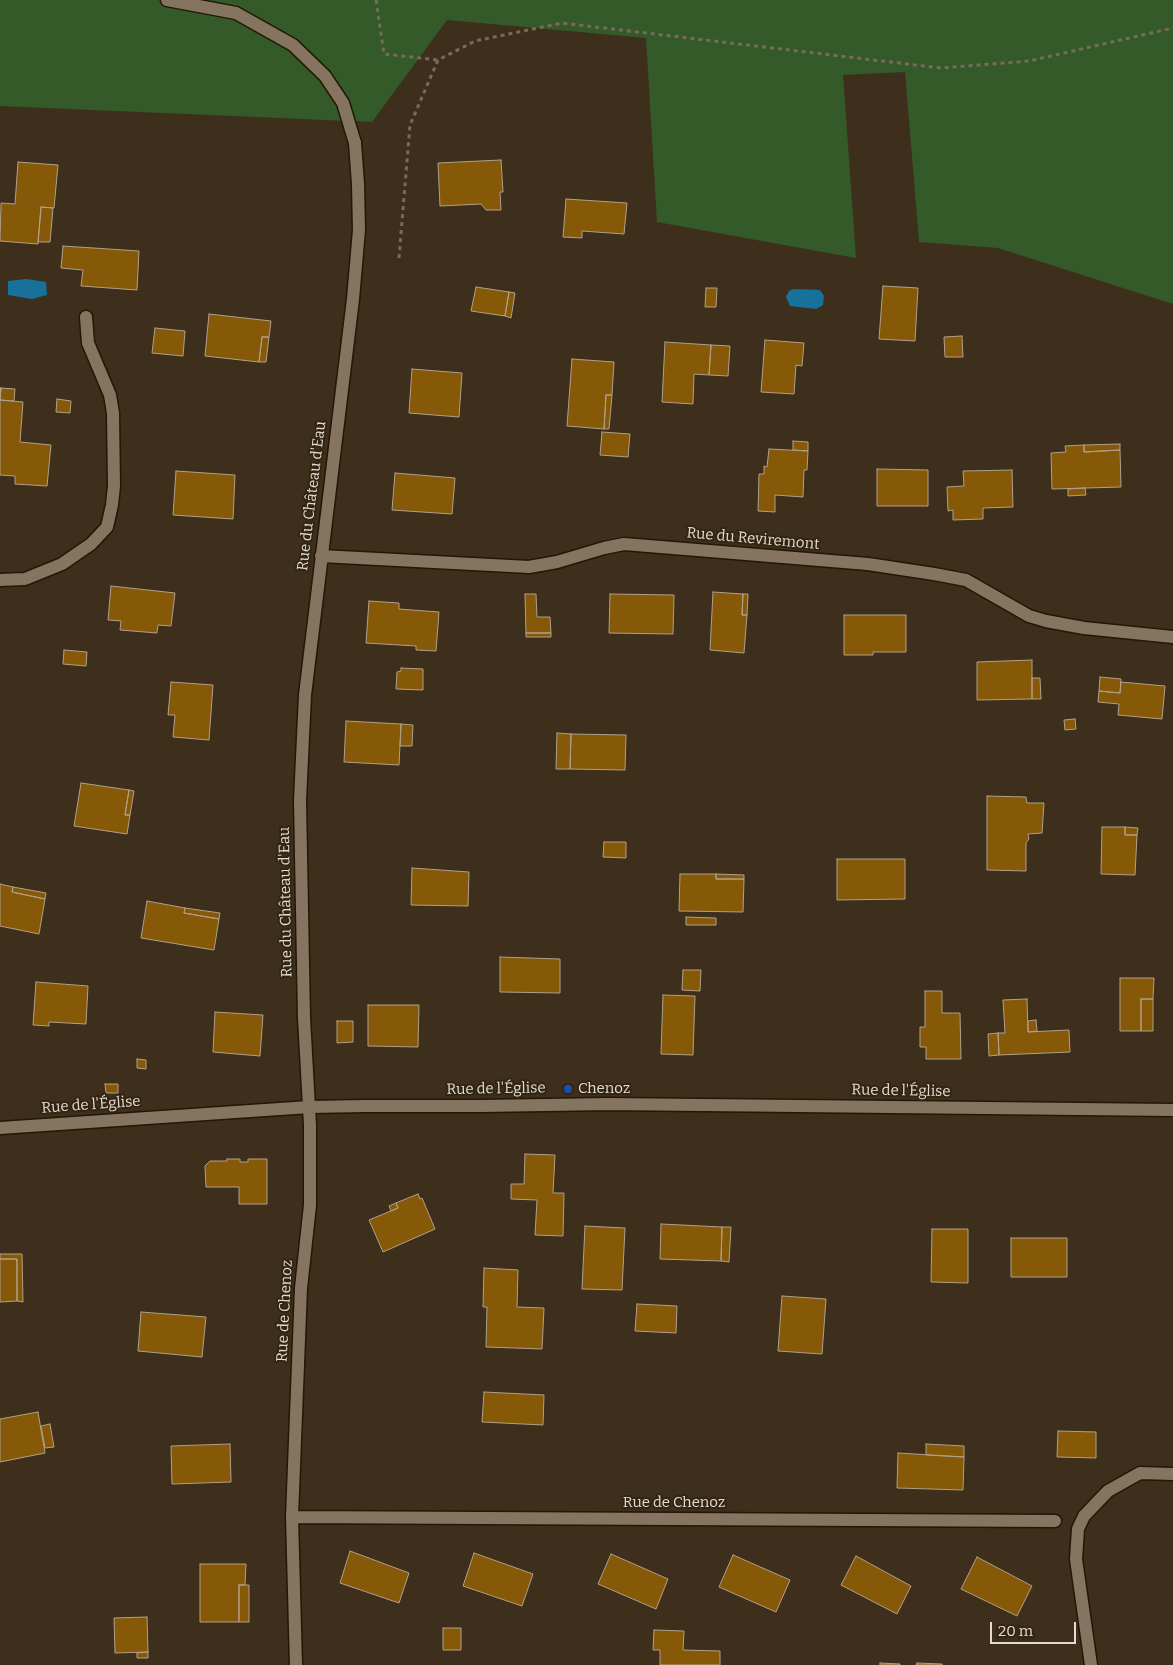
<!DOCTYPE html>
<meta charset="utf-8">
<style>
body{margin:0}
#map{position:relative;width:1173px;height:1665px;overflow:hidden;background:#3d2f1c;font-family:Bitter,serif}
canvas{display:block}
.scale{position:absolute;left:990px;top:1622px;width:86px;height:22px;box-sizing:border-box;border:2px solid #e4dbd0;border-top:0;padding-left:6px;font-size:15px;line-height:18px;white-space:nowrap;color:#e4dbd0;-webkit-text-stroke:4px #322512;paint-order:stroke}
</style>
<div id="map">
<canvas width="1173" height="1665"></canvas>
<div class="scale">20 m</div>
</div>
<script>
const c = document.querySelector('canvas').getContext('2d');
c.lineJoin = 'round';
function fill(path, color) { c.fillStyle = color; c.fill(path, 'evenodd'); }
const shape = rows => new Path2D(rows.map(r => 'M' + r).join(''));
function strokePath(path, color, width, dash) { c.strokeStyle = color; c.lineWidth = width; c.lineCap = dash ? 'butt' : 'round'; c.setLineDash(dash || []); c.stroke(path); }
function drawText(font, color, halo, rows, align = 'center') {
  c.font = font + ' Bitter,serif'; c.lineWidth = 4; c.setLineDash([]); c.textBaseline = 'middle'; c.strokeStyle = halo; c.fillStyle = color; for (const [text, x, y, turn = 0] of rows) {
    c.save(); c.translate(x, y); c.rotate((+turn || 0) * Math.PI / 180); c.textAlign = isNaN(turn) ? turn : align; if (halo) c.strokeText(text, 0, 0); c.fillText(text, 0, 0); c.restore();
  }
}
const green = shape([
 [0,0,1173,0,1173,304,998,248,919,242,905,72,843,75,856,258,657,222,646,38,447,20,372,122,0,106]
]);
const water = shape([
 [26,279,46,282,47,295,32,299,8,295,8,281],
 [793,289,820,290,824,296,823,305,816,309,790,306,786,297,789,291]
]);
const building = shape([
 [501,160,503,192,500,192,501,210,486,210,481,204,440,206,438,163,501,160],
 [18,162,58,165,54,208,41,207,38,244,0,241,1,203,15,204,18,162],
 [566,199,627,203,624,234,582,231,582,238,563,237,566,199],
 [41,207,53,208,50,242,38,242,41,207],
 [63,246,139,251,137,290,81,286,83,270,61,268,63,246],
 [883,286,918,288,915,341,879,339,883,286],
 [476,287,509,292,505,316,471,311,476,287],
 [706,288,717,288,716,307,705,307,706,288],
 [509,292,515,293,511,318,505,316,509,292],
 [209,314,271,321,269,337,262,337,259,362,205,356,209,314],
 [155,328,185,331,183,356,152,353,155,328],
 [962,336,963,357,945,357,944,337,962,336],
 [262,337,269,337,266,362,259,362,262,337],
 [765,340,804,343,802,366,796,365,794,394,761,392,765,340],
 [665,342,711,345,709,375,694,374,693,404,662,402,665,342],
 [711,345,730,346,728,376,709,375,711,345],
 [572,359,614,362,612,395,606,395,604,429,567,426,572,359],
 [412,369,462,373,459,417,409,413,412,369],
 [0,388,1,388,0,400,23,402,20,442,51,445,47,486,15,484,15,476,0,475,0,388],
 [1,388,15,389,14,401,0,400,1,388],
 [606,395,612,395,609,429,604,429,606,395],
 [57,399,71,401,70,413,56,412,57,399],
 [602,432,630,434,628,457,600,455,602,432],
 [793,441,808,442,808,451,793,450,793,441],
 [1120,444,1120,450,1084,452,1084,445,1120,444],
 [1084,445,1084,452,1120,450,1121,487,1052,489,1051,453,1066,452,1065,446,1084,445],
 [769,449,808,451,807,470,804,470,803,497,775,495,775,512,758,511,759,474,764,474,764,466,767,467,769,449],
 [877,469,928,470,928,506,877,506,877,469],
 [1012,470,1013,507,983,508,983,519,953,520,953,510,948,511,947,487,964,486,963,471,1012,470],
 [176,471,235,475,233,519,173,515,176,471],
 [395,473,455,478,452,514,392,510,395,473],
 [1085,488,1086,495,1068,496,1068,489,1085,488],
 [111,586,175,593,171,626,158,625,157,633,120,630,121,621,108,620,111,586],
 [713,592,743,594,742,615,747,615,744,653,710,650,713,592],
 [525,594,536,594,537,617,550,617,551,633,526,633,525,594],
 [610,594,674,595,673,634,609,633,610,594],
 [743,594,748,594,747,615,742,615,743,594],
 [369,601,399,603,399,609,439,612,436,651,416,650,416,646,366,643,369,601],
 [844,615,906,615,906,652,873,652,873,655,844,655,844,615],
 [526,633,551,633,551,637,526,637,526,633],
 [64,650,87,652,86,666,63,664,64,650],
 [1032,660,1032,699,977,700,977,662,1032,660],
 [401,668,423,669,423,690,396,689,397,672,401,671,401,668],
 [1100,677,1121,679,1120,693,1099,691,1100,677],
 [1032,678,1040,678,1041,699,1032,699,1032,678],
 [171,682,213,685,209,740,173,737,175,715,168,715,171,682],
 [1121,682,1165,686,1162,719,1118,715,1119,704,1098,702,1099,691,1120,693,1121,682],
 [1075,719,1076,729,1065,730,1064,720,1075,719],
 [346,721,401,724,399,765,344,762,346,721],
 [401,724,413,725,412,746,400,746,401,724],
 [557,733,571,734,570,769,556,769,557,733],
 [571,734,626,735,625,770,570,769,571,734],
 [81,783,129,790,125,815,130,815,127,834,74,826,81,783],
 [129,790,134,791,130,815,125,815,129,790],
 [987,796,1026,797,1027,803,1044,803,1042,833,1028,834,1029,839,1026,843,1026,871,987,870,987,796],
 [1102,827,1125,827,1125,835,1137,835,1135,875,1101,874,1102,827],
 [1125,827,1138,828,1137,835,1125,835,1125,827],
 [604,842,626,842,626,858,603,857,604,842],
 [837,859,905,859,905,899,837,900,837,859],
 [412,868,469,872,468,906,411,905,412,868],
 [680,874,716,874,716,879,744,879,743,912,679,911,680,874],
 [716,874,744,875,744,879,716,879,716,874],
 [0,884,13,887,12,892,45,899,39,934,0,926,0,884],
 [13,887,46,893,45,899,12,892,13,887],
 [147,901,185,908,184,913,219,919,214,950,141,938,147,901],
 [185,908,220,913,219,919,184,913,185,908],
 [686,917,716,918,716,925,686,925,686,917],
 [500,957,560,959,560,993,500,992,500,957],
 [683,970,701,970,700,991,682,990,683,970],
 [1120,978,1154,978,1153,999,1141,999,1141,1031,1120,1031,1120,978],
 [36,982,88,986,86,1024,49,1022,49,1026,33,1025,36,982],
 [925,991,942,991,942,1013,960,1013,961,1059,926,1059,926,1047,920,1047,920,1027,925,1027,925,991],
 [663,995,695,996,693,1055,661,1054,663,995],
 [1027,999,1028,1032,1069,1030,1070,1052,999,1055,998,1033,1005,1033,1003,1000,1027,999],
 [1141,999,1153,999,1153,1031,1141,1031,1141,999],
 [368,1005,419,1005,418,1047,368,1046,368,1005],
 [215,1012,263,1015,260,1056,213,1052,215,1012],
 [1036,1020,1037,1031,1028,1032,1028,1021,1036,1020],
 [337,1021,353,1021,353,1042,337,1043,337,1021],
 [998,1033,999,1055,989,1056,988,1034,998,1033],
 [137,1059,146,1060,146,1069,137,1068,137,1059],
 [105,1084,118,1084,118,1093,106,1093,105,1084],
 [525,1154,555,1155,553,1193,564,1193,563,1236,535,1235,537,1200,511,1199,511,1184,524,1184,525,1154],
 [227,1159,240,1159,240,1162,248,1162,248,1159,267,1159,267,1204,239,1204,239,1187,206,1187,205,1166,210,1161,227,1161,227,1159],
 [418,1194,420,1199,422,1198,435,1229,383,1252,369,1220,398,1208,396,1203,418,1194],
 [396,1203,398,1208,391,1211,389,1206,396,1203],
 [661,1224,722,1227,721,1261,660,1259,661,1224],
 [585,1226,625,1228,622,1290,582,1289,585,1226],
 [722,1227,731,1227,729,1262,721,1261,722,1227],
 [932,1229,968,1229,968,1283,931,1282,932,1229],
 [1011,1238,1067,1238,1067,1277,1011,1277,1011,1238],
 [0,1254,22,1254,23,1302,17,1301,17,1259,0,1259,0,1254],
 [0,1259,17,1259,17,1301,0,1302,0,1259],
 [484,1268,518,1270,517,1307,544,1308,542,1349,486,1347,487,1307,483,1307,484,1268],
 [782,1296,826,1299,822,1354,778,1351,782,1296],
 [637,1304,677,1306,676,1333,635,1331,637,1304],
 [141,1312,206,1317,202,1357,138,1351,141,1312],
 [484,1392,544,1395,543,1425,482,1422,484,1392],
 [38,1412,45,1453,0,1462,0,1419,38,1412],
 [50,1424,54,1447,45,1448,41,1426,50,1424],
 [1058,1431,1096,1432,1096,1458,1057,1457,1058,1431],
 [230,1444,231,1482,172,1484,171,1446,230,1444],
 [926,1444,964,1446,964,1457,926,1455,926,1444],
 [898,1453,964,1457,963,1490,897,1488,898,1453],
 [350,1551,409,1573,399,1603,340,1583,350,1551],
 [474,1553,533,1574,522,1606,463,1586,474,1553],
 [611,1554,668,1579,656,1609,598,1584,611,1554],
 [733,1555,790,1580,776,1612,719,1587,733,1555],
 [856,1556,911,1586,897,1614,841,1585,856,1556],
 [977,1557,1032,1586,1017,1616,961,1589,977,1557],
 [200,1564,246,1564,245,1585,239,1585,239,1622,200,1622,200,1564],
 [239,1585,249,1585,249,1622,239,1622,239,1585],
 [147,1617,148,1652,115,1653,114,1618,147,1617],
 [443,1628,461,1628,461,1650,443,1650,443,1628],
 [654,1630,684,1631,683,1650,720,1651,720,1665,660,1665,660,1650,653,1650,654,1630],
 [148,1652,148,1658,137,1658,137,1653,148,1652],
 [880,1663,900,1664,900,1665,880,1665,880,1663],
 [917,1663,942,1664,942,1665,916,1665,917,1663]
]);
const path = shape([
 [376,0,384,54,438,60],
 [399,258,410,125,438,60,475,41,562,23,941,68,1029,61,1173,28]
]);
const service = shape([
 [167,0,236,13,293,45,325,76,343,103,355,143],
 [0,580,25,579,62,564,91,544,107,527,112,505,114,486,113,413,110,395,88,343,86,317]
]);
const minor = shape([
 [321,556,529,567,557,562,604,548,624,544,868,564,934,574,966,580,1029,616,1046,621,1084,628,1173,637],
 [0,1128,309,1107,365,1106,481,1106,609,1104,1173,1110],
 [292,1517,1055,1521],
 [296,1665,292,1517,301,1288,310,1205,310,1125,304,1018,300,800,305,695,353,299,359,230,358,184,355,143],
 [1091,1665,1076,1559,1078,1529,1084,1516,1108,1491,1140,1473,1173,1474]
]);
const markers = [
 [568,1089,5,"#1a4fb4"]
];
const streetNames = [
 ["Rue du Château d'Eau",312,496,-83],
 ["Rue du Reviremont",753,539,5],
 ["Rue du Château d'Eau",286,902,-91],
 ["Rue de l'Église",496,1089,-1],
 ["Rue de l'Église",901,1091,1],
 ["Rue de l'Église",91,1105,-4],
 ["Rue de Chenoz",285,1311,-87],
 ["Rue de Chenoz",674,1503]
];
const poiNames = [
 ["Chenoz",578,1089]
];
fill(green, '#345a29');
fill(water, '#17719b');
fill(building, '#865909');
strokePath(building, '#b1a08a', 1);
strokePath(service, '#231705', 15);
strokePath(minor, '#231705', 15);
strokePath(path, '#786b5b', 3, [4, 4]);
strokePath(service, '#857560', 12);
strokePath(minor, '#857560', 12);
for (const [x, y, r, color] of markers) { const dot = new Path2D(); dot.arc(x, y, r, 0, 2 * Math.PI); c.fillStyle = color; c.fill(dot); strokePath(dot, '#322512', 2); }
drawText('15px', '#e4dbd0', '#322512', streetNames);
drawText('15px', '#e4dbd0', '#322512', poiNames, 'left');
</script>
